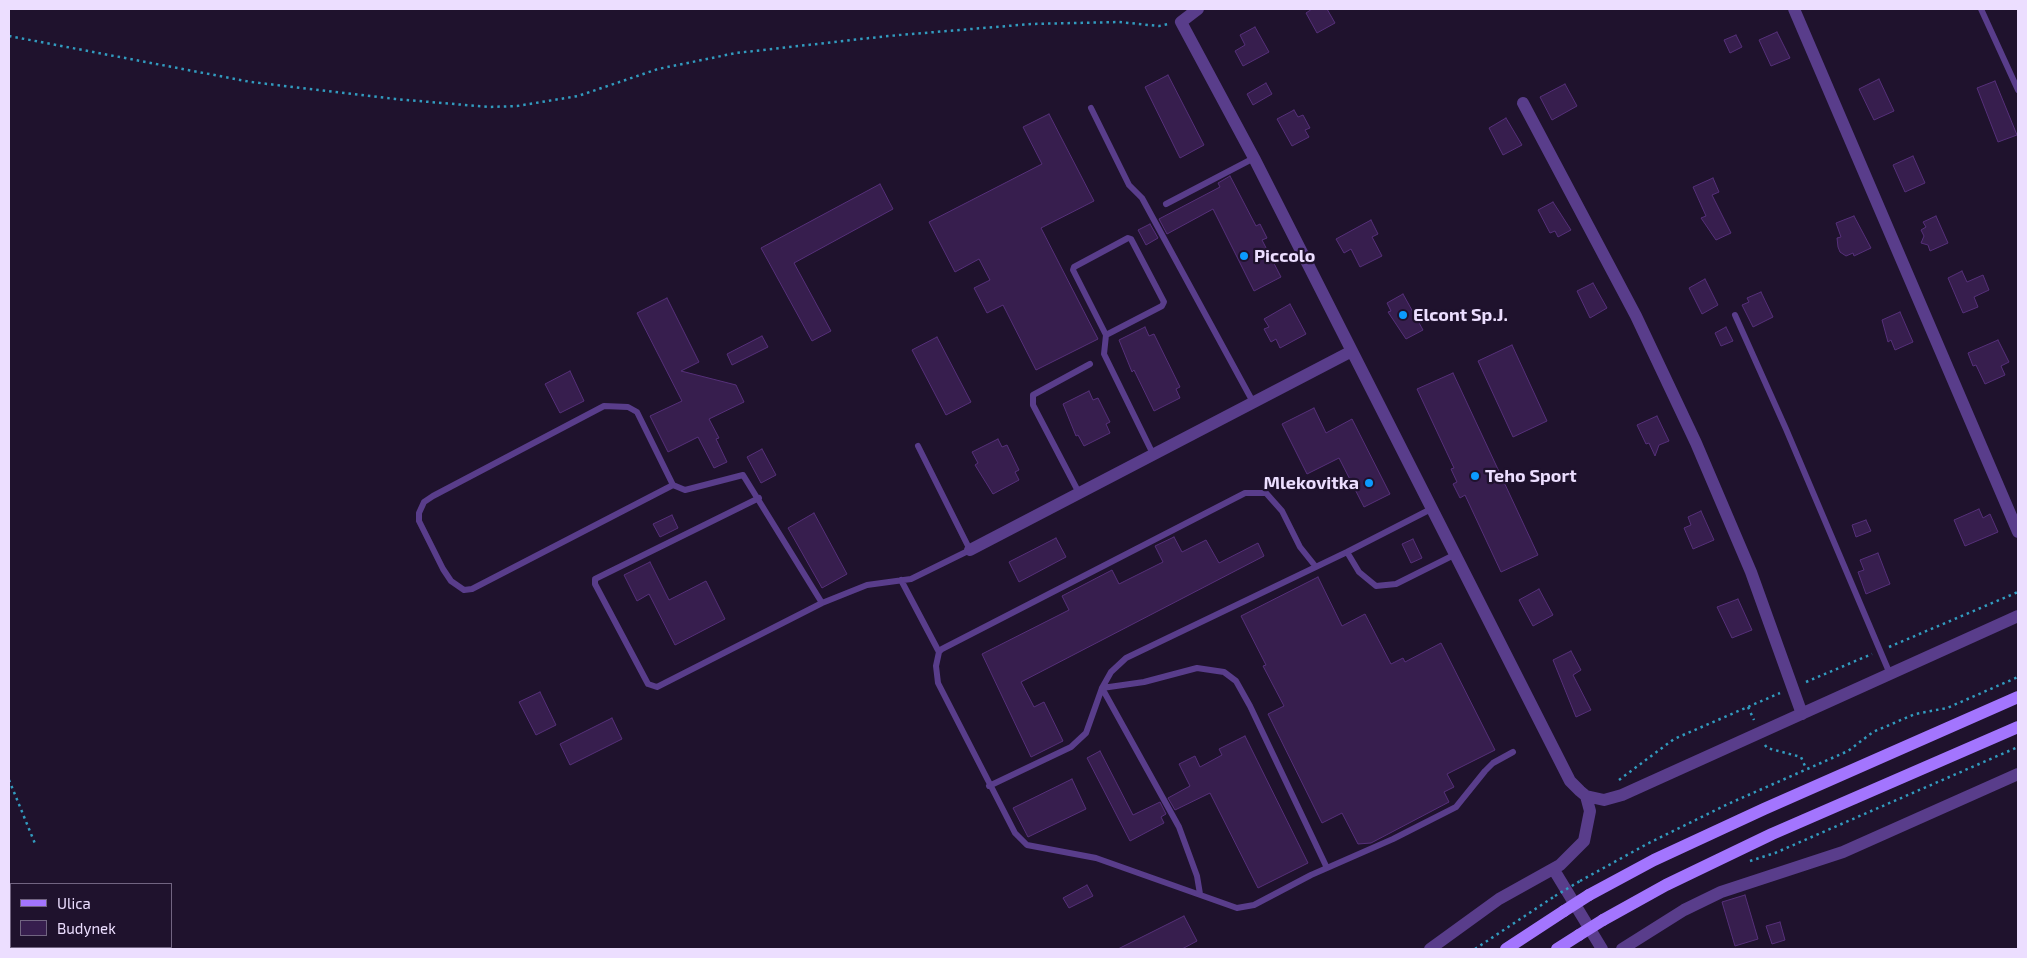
<!DOCTYPE html>
<style>
body{margin:0}
#map{position:relative;width:2027px;height:958px;overflow:hidden;background:#1f122d;font-family:"Exo 2",sans-serif}
canvas{display:block}
.frame{position:absolute;inset:0;border:10px solid #ecdeff;pointer-events:none}
.legend{position:absolute;left:10px;top:883px;width:162px;height:65px;box-sizing:border-box;background:#1f122d;border:1px solid #716481;margin:0;padding:6px 9px;list-style:none;font-size:15px;color:#ecdeff}
.legend li{display:flex;align-items:center;gap:10px;height:25px}
.legend b{width:25px;border:1px solid #716481}
</style>
<div id="map">
<canvas width="2027" height="958"></canvas>
<div class="frame"></div>
<ul class="legend">
<li><b style="height:6px;background:#a375fe"></b>Ulica</li>
<li><b style="height:14px;background:#371e4e"></b>Budynek</li>
</ul>
</div>
<script>
const c = document.querySelector('canvas').getContext('2d');
c.lineJoin = 'round';
function fill(path, color) { c.fillStyle = color; c.fill(path, 'evenodd'); }
const shape = rows => new Path2D(rows.map(r => 'M' + r).join(''));
function strokePath(path, color, width, dash) { c.strokeStyle = color; c.lineWidth = width; c.lineCap = dash ? 'butt' : 'round'; c.setLineDash(dash || []); c.stroke(path); }
function drawText(font, color, halo, rows, align = 'center') {
  c.font = font + ' "Exo 2",sans-serif'; c.lineWidth = 4.5; c.setLineDash([]); c.textBaseline = 'middle'; c.strokeStyle = halo; c.fillStyle = color; for (const [text, x, y, turn = 0] of rows) {
    c.save(); c.translate(x, y); c.rotate((+turn || 0) * Math.PI / 180); c.textAlign = isNaN(turn) ? turn : align; if (halo) c.strokeText(text, 0, 0); c.fillText(text, 0, 0); c.restore();
  }
}
const building = shape([
 [1312,9,1327,9,1335,23,1317,33,1306,13,1312,9],
 [1255,27,1269,52,1243,66,1235,51,1245,45,1240,35,1255,27],
 [1777,32,1790,58,1771,66,1759,40,1777,32],
 [1736,35,1742,47,1730,53,1724,40,1736,35],
 [1168,75,1204,145,1180,158,1145,87,1168,75],
 [1879,79,1894,111,1874,120,1859,89,1879,79],
 [1995,81,2017,135,1998,142,1977,88,1995,81],
 [1266,83,1272,94,1253,105,1247,94,1266,83],
 [1565,84,1577,106,1552,120,1540,97,1565,84],
 [1294,110,1298,117,1303,115,1310,128,1305,130,1309,137,1292,146,1277,119,1294,110],
 [1049,114,1094,201,1041,228,1098,339,1036,370,1003,305,987,313,974,288,990,280,979,259,955,272,929,222,1042,164,1023,127,1049,114],
 [1506,118,1522,145,1503,155,1489,128,1506,118],
 [1913,156,1925,183,1905,192,1893,165,1913,156],
 [1230,176,1256,226,1260,224,1267,238,1262,240,1281,277,1254,291,1213,209,1167,234,1159,219,1220,187,1218,183,1230,176],
 [1713,178,1719,192,1712,195,1731,233,1716,240,1701,218,1706,216,1693,187,1713,178],
 [880,184,893,209,794,263,831,331,812,341,761,248,880,184],
 [1553,202,1571,230,1558,237,1555,231,1550,233,1538,210,1553,202],
 [1854,216,1871,248,1854,256,1853,253,1846,256,1840,252,1838,247,1837,238,1841,237,1836,223,1854,216],
 [1936,216,1948,243,1930,251,1928,245,1921,243,1924,236,1921,230,1926,227,1923,222,1936,216],
 [1371,220,1378,234,1372,237,1382,256,1360,267,1351,249,1344,253,1336,239,1371,220],
 [1150,224,1158,238,1146,245,1138,230,1150,224],
 [1962,271,1967,282,1983,275,1989,290,1974,297,1978,307,1963,313,1948,278,1962,271],
 [1705,279,1718,305,1702,314,1689,288,1705,279],
 [1593,283,1607,308,1590,318,1577,291,1593,283],
 [1761,292,1773,317,1753,327,1742,305,1749,302,1747,298,1761,292],
 [1403,294,1423,330,1406,339,1388,312,1391,311,1387,303,1403,294],
 [667,298,699,362,681,371,736,385,744,402,709,419,719,438,716,439,727,462,714,468,698,437,668,452,650,416,682,401,637,313,667,298],
 [1290,304,1306,334,1280,348,1276,339,1271,342,1264,329,1269,327,1264,319,1290,304],
 [1900,312,1913,342,1895,350,1891,340,1888,342,1882,320,1900,312],
 [1145,327,1149,336,1154,334,1180,387,1176,389,1180,398,1154,411,1134,370,1132,372,1119,340,1145,327],
 [1726,327,1733,341,1721,346,1715,333,1726,327],
 [762,336,768,347,732,365,727,354,762,336],
 [937,337,971,402,946,415,912,350,937,337],
 [1998,340,2009,362,2001,366,2005,375,1985,384,1976,365,1973,366,1968,353,1998,340],
 [1512,345,1547,421,1513,437,1478,361,1512,345],
 [570,371,584,401,560,413,545,384,570,371],
 [1453,373,1538,555,1501,572,1465,495,1460,498,1453,484,1457,482,1451,469,1454,468,1417,389,1453,373],
 [1089,391,1093,400,1098,398,1110,422,1106,424,1110,433,1084,446,1078,435,1076,436,1063,404,1089,391],
 [1314,408,1326,433,1352,419,1390,494,1364,507,1339,458,1307,474,1282,424,1314,408],
 [1657,416,1669,441,1659,445,1655,456,1649,443,1646,444,1637,425,1657,416],
 [998,439,1002,447,1007,445,1019,470,1015,472,1019,480,993,494,975,465,978,463,972,452,998,439],
 [762,449,776,475,761,483,747,457,762,449],
 [1979,509,1983,518,1990,514,1998,532,1965,546,1954,520,1979,509],
 [1701,511,1714,540,1693,549,1684,528,1691,525,1688,517,1701,511],
 [814,513,847,574,822,588,788,528,814,513],
 [672,515,678,528,660,537,653,524,672,515],
 [1866,520,1871,531,1856,537,1852,525,1866,520],
 [1174,537,1182,552,1206,540,1219,563,1258,543,1264,556,1021,682,1034,707,1044,702,1063,741,1031,757,982,654,1069,610,1062,596,1112,570,1119,584,1163,562,1155,546,1174,537],
 [1056,538,1066,557,1019,582,1009,562,1056,538],
 [1413,539,1422,558,1411,563,1402,544,1413,539],
 [1878,553,1890,584,1866,594,1858,572,1864,570,1860,560,1878,553],
 [650,562,669,600,706,581,725,619,675,645,649,594,637,601,624,575,650,562],
 [1318,577,1342,626,1365,614,1391,664,1403,658,1405,662,1441,643,1495,750,1447,774,1454,787,1444,792,1449,802,1371,843,1358,844,1342,813,1322,823,1268,714,1284,706,1263,666,1266,665,1241,616,1318,577],
 [1539,589,1553,615,1533,626,1519,600,1539,589],
 [1738,599,1752,630,1732,638,1717,607,1738,599],
 [1571,651,1581,670,1573,675,1591,710,1576,717,1553,660,1571,651],
 [540,692,556,725,536,735,519,702,540,692],
 [612,718,622,739,570,765,560,744,612,718],
 [1245,736,1308,863,1258,888,1210,793,1175,810,1168,798,1190,786,1179,764,1195,756,1200,767,1222,755,1219,749,1245,736],
 [1100,751,1133,815,1160,802,1166,814,1161,817,1164,823,1130,841,1087,758,1100,751],
 [1072,779,1086,809,1028,837,1013,808,1072,779],
 [1087,885,1093,896,1069,908,1063,898,1087,885],
 [1745,895,1758,939,1735,946,1722,902,1745,895],
 [1184,916,1197,941,1182,949,1118,949,1184,916],
 [1780,922,1785,940,1772,944,1766,926,1780,922]
]);
const path = shape([
 [9,36,251,82,395,99,489,107,517,106,578,96,658,69,736,53,888,36,1031,24,1119,22,1159,26,1168,24],
 [1889,647,2018,592],
 [1806,682,1872,654],
 [1748,707,1754,720],
 [1765,745,1767,748,1801,757,1805,766],
 [9,780,36,846],
 [1619,780,1674,739,1780,693],
 [1750,861,1775,853,2018,747],
 [1580,881,1647,844,1728,804,1848,751,1873,732,1915,714,1947,708,2018,677],
 [1475,949,1555,896]
]);
const service = shape([
 [1981,9,2018,90],
 [1091,108,1129,185,1142,198,1253,402],
 [1166,204,1254,158],
 [1735,315,1786,429,1890,674],
 [1106,335,1073,270,1074,267,1128,238,1131,239,1164,302,1162,306,1106,335,1104,354,1153,454],
 [673,485,637,412,628,407,604,406,433,496,424,502,419,513,419,521,443,569,451,581,464,590,472,589,673,485,685,490,743,475,822,603],
 [1079,493,1033,405,1033,395,1090,364],
 [759,498,595,579,595,584,648,684,657,687,822,603,867,585,911,579,970,550,918,446],
 [1347,552,1359,572,1376,586,1396,584,1456,554],
 [1316,567,1300,547,1282,511,1266,493,1245,493,942,649,939,652,936,666,938,683,1015,833,1027,845,1096,858,1237,908,1254,905,1311,875,1393,839,1456,807,1485,771,1493,763,1513,752],
 [901,580,939,652],
 [989,786,1071,747,1086,733,1102,688,1111,672,1126,658,1347,552,1433,508],
 [1200,894,1197,876,1179,827,1102,688,1144,682,1197,668,1224,672,1236,681,1250,706,1327,868]
]);
const minor = shape([
 [1198,9,1181,22,1254,158,1570,781,1580,791,1586,796,1604,800,1622,795,2018,616],
 [1794,9,2018,532],
 [1523,103,1636,316,1696,443,1751,572,1802,714],
 [970,550,1352,351],
 [1554,870,1602,949],
 [1430,949,1499,899,1560,865,1584,841,1590,811,1586,796],
 [1622,949,1684,910,1721,892,1843,852,2018,774]
]);
const secondary = shape([
 [1589,895,1654,860,1764,809,2018,697],
 [1603,920,1666,885,1772,834,2018,727],
 [1506,949,1564,911],
 [1557,949,1579,935]
]);
const pathBridge = shape([
 [1555,896,1580,881]
]);
const secondaryBridge = shape([
 [1564,911,1589,895],
 [1579,935,1603,920]
]);
const markers = [
 [1244,256,5,"#0b9afe"],
 [1403,315,5,"#0b9afe"],
 [1475,476,5,"#0b9afe"],
 [1369,483,5,"#0b9afe"]
];
const poiNames = [
 ["Piccolo",1254,256],
 ["Elcont Sp.J.",1413,315],
 ["Teho Sport",1485,476],
 ["Mlekovitka",1359,483,"right"]
];
fill(building, '#371e4e');
strokePath(building, '#56307a', 1);
strokePath(path, '#329bbf', 2.5, [2.5, 4]);
strokePath(service, '#593d8b', 6);
strokePath(minor, '#593d8b', 12);
strokePath(secondary, '#a375fe', 12);
strokePath(pathBridge, '#329bbf', 2.5, [2.5, 4]);
strokePath(secondaryBridge, '#a375fe', 12);
for (const [x, y, r, color] of markers) { const dot = new Path2D(); dot.arc(x, y, r, 0, 2 * Math.PI); c.fillStyle = color; c.fill(dot); strokePath(dot, '#1f122d', 2); }
drawText('bold 18px', '#ecdeff', '#1f122d', poiNames, 'left');
</script>
